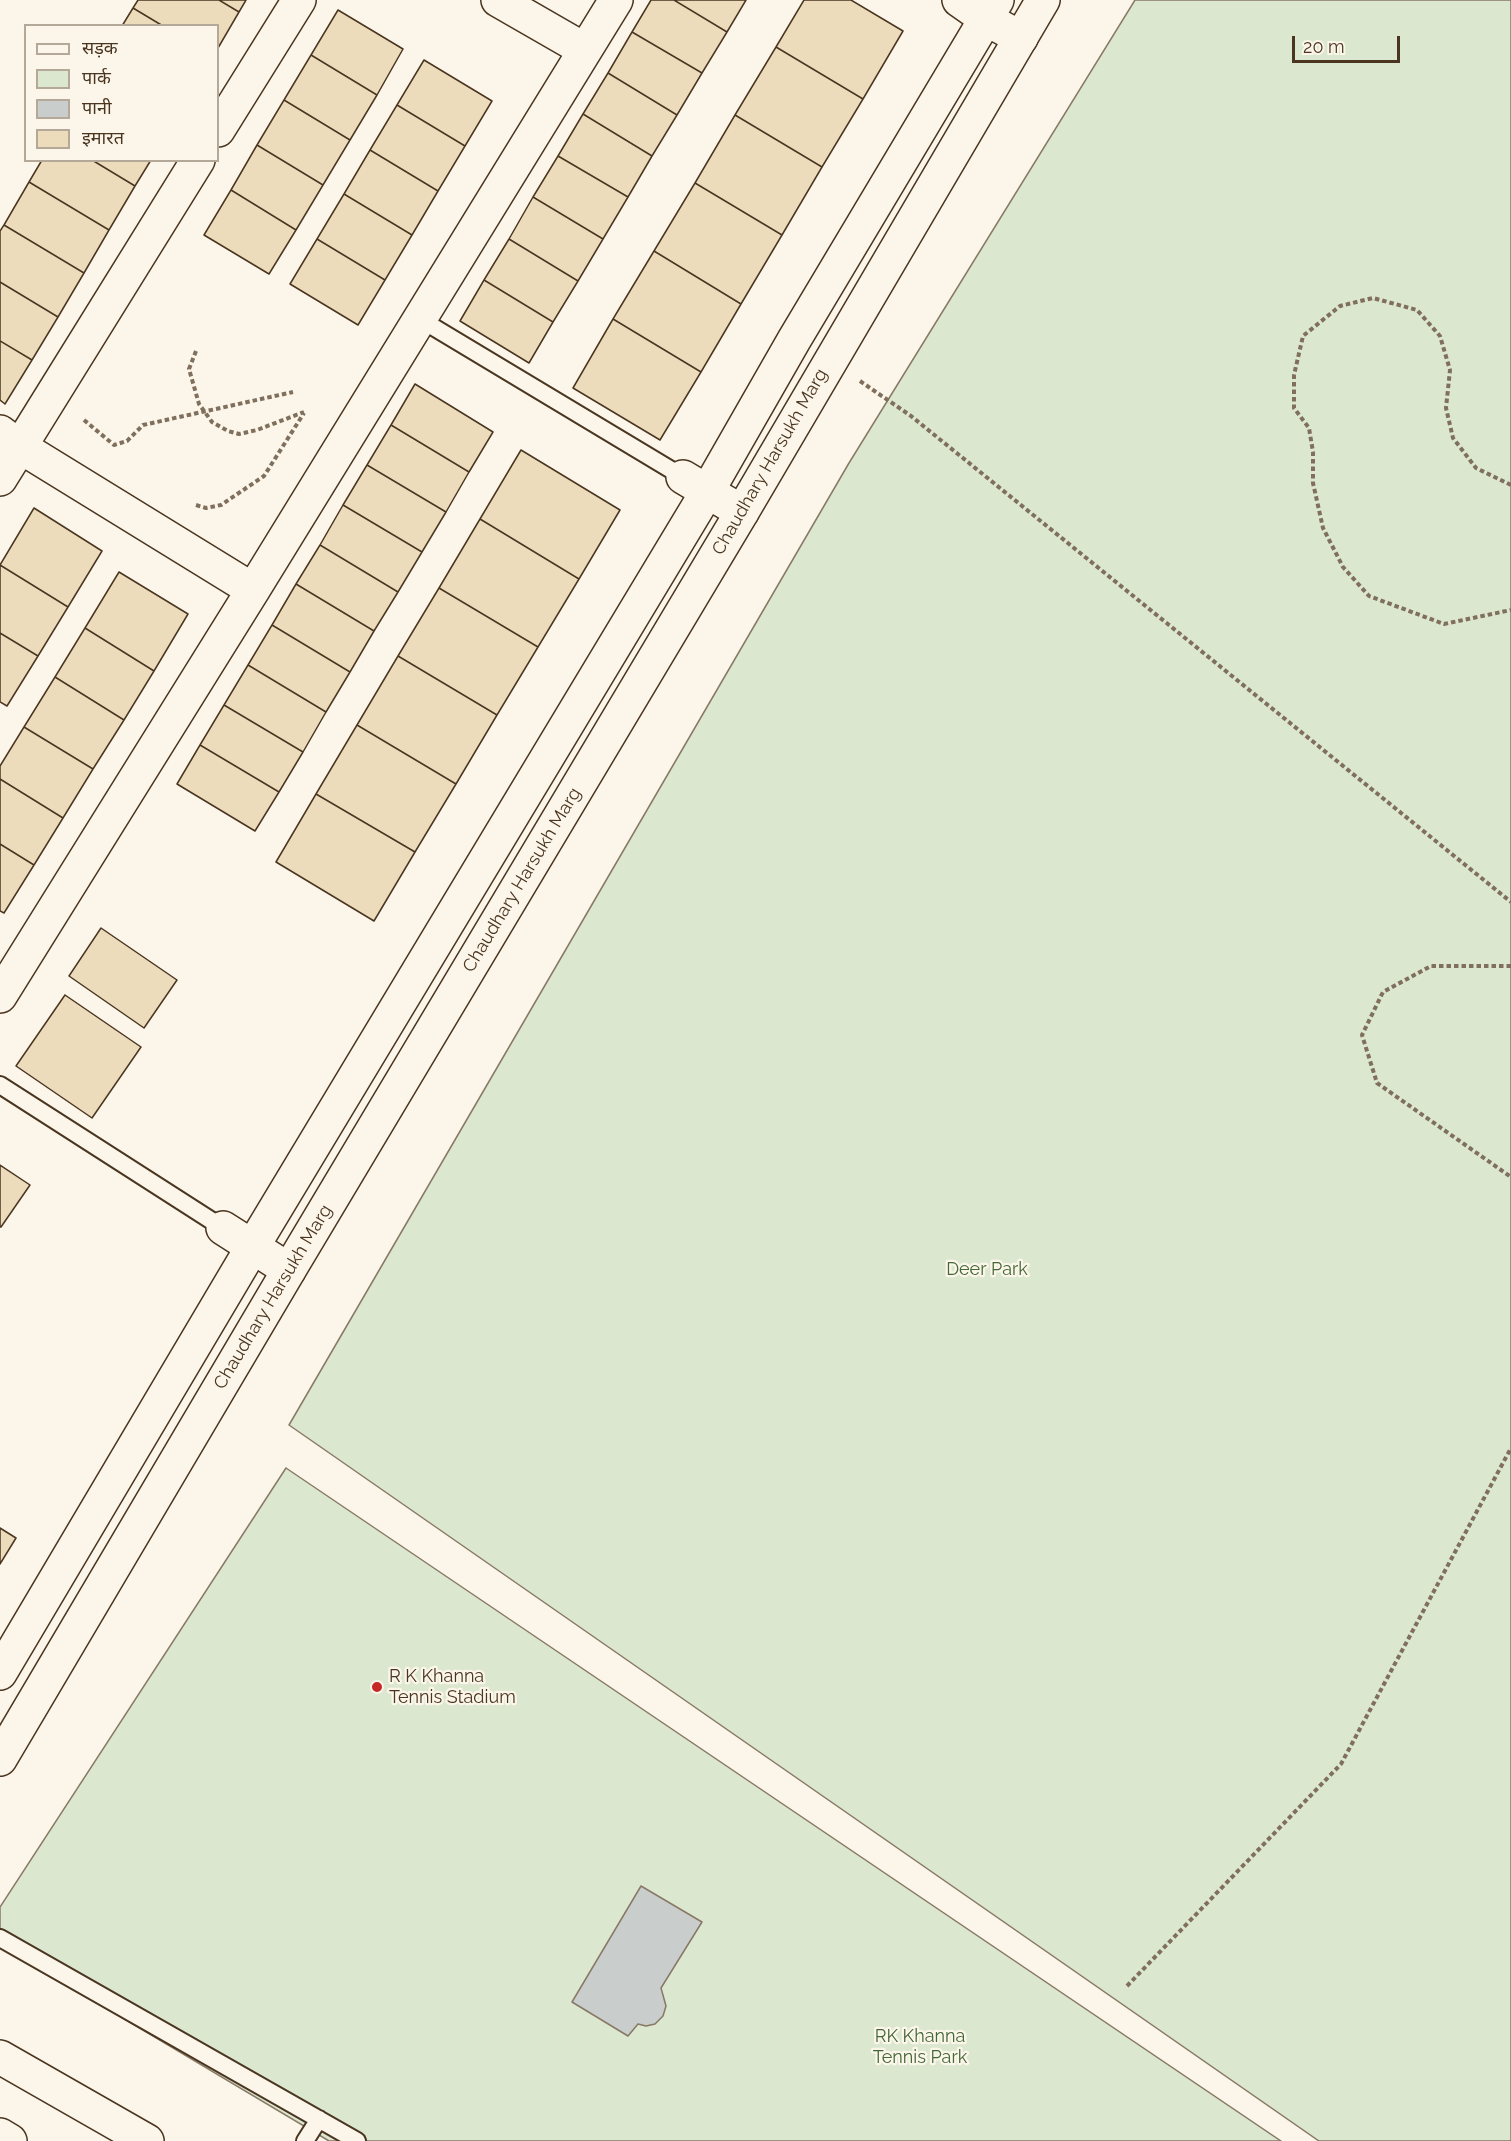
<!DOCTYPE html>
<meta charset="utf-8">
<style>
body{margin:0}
#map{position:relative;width:1511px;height:2141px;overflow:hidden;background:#fbf6e9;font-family:Raleway,"Noto Sans Devanagari",sans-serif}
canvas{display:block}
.legend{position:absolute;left:24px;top:24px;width:195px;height:138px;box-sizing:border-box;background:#fbf6e9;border:2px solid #b4a999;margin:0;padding:8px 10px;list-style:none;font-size:18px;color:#4a3520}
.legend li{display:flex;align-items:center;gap:12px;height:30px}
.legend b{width:30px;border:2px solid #b4a999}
.scale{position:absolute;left:1292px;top:36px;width:108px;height:27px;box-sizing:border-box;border:3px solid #4a3520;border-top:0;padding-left:8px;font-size:18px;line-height:21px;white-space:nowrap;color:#4a3520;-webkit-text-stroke:4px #fbf6e9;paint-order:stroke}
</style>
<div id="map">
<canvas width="1511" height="2141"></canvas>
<ul class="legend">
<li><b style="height:8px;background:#fbf6e9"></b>सड़क</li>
<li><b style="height:16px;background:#dce7d0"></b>पार्क</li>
<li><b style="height:16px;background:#c9cecd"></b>पानी</li>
<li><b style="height:16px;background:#ecdcbc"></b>इमारत</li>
</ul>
<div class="scale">20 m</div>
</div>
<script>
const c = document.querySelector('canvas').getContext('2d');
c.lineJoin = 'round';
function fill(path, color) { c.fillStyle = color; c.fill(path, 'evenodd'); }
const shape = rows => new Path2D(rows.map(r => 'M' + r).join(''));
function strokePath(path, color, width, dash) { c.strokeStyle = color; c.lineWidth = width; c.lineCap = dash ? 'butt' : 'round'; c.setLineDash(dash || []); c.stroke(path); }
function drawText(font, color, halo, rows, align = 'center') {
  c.font = font + ' Raleway,sans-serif'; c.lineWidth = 4.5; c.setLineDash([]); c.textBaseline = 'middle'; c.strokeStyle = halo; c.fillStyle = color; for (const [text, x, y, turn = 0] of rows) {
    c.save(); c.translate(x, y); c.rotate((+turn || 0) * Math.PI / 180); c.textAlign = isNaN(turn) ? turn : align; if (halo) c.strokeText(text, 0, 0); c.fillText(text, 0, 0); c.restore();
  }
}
const green = shape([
 [1135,0,1511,0,1511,2141,1319,2141,289,1425,849,463,1135,0],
 [286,1468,1281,2141,329,2141,0,1945,0,1907,286,1468]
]);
const water = shape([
 [641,1886,702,1922,661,1988,666,2006,663,2016,655,2024,646,2026,638,2024,628,2036,572,2002,641,1886]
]);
const building = shape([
 [138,0,219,0,239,12,218,48,218,26,163,26,133,8,138,0],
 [219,0,246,0,239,12,219,0],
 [651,0,674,0,727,32,702,73,632,32,651,0],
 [674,0,746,0,727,32,674,0],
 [804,0,851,0,903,31,863,99,776,47,804,0],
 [133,8,163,26,122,26,133,8],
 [338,10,403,49,377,95,311,55,338,10],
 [632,32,702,73,677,115,608,73,632,32],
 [776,47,863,99,822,167,735,115,776,47],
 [311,55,377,95,350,140,284,100,311,55],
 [424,60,492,101,465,146,397,105,424,60],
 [608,73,677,115,652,156,583,114,608,73],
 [284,100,350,140,323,185,257,145,284,100],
 [397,105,465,146,438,191,370,150,397,105],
 [583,114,652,156,628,197,558,156,583,114],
 [735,115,822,167,782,235,695,183,735,115],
 [257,145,323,185,296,230,231,190,257,145],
 [370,150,438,191,412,235,344,194,370,150],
 [558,156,628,197,603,239,533,197,558,156],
 [42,160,92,160,135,186,109,230,29,182,42,160],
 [92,160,151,160,135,186,92,160],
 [29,182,109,230,84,273,4,225,29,182],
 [695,183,782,235,741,304,654,251,695,183],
 [231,190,296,230,269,274,204,235,231,190],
 [344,194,412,235,385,280,317,239,344,194],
 [533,197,603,239,578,281,509,239,533,197],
 [4,225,84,273,58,317,0,282,0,231,4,225],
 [317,239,385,280,358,325,290,284,317,239],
 [509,239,578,281,553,322,484,280,509,239],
 [654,251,741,304,701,372,613,319,654,251],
 [484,280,553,322,529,363,460,321,484,280],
 [0,282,58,317,32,360,0,341,0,282],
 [613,319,701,372,660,440,573,388,613,319],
 [0,341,32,360,5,404,0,400,0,341],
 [415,384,493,432,469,472,391,425,415,384],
 [391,425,469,472,446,512,367,465,391,425],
 [521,450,620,510,579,579,480,519,521,450],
 [367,465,446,512,422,552,343,505,367,465],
 [343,505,422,552,398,592,320,545,343,505],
 [34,508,102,551,68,607,0,565,34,508],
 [480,519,579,579,538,647,439,588,480,519],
 [320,545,398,592,374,631,296,584,320,545],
 [0,565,68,607,38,656,0,633,0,565],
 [119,572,188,614,154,671,85,628,119,572],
 [296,584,374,631,350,672,272,625,296,584],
 [439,588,538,647,497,715,398,656,439,588],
 [272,625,350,672,326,712,248,665,272,625],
 [85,628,154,671,124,720,55,677,85,628],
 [0,633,38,656,7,706,0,702,0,633],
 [398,656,497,715,456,784,357,725,398,656],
 [248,665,326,712,303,752,224,705,248,665],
 [55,677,124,720,93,769,24,727,55,677],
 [224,705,303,752,279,792,200,745,224,705],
 [357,725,456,784,415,852,316,794,357,725],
 [24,727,93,769,63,818,0,779,0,766,24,727],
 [200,745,279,792,255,831,177,784,200,745],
 [0,779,63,818,34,865,0,844,0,779],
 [316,794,415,852,374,921,276,862,316,794],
 [0,844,34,865,4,913,0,911,0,844],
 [101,928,177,980,144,1028,69,976,101,928],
 [65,995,141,1047,92,1118,16,1066,65,995],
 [0,1165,30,1185,1,1227,0,1227,0,1165],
 [0,1528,16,1538,0,1564,0,1528]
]);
const path = shape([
 [196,351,189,369,199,404,212,422,228,431,239,434,257,430,304,412],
 [860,381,911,416,1511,902],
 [84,420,114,445,127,441,143,425,293,392],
 [1511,485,1476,468,1453,438,1446,408,1450,370,1440,336,1417,310,1373,298,1340,306,1303,336,1294,375,1294,408,1309,428,1313,452,1313,483,1323,528,1343,567,1369,596,1444,624,1511,610],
 [196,505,206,508,221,505,264,476,304,413],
 [1511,966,1431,966,1383,992,1362,1035,1377,1083,1511,1177],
 [1127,1986,1341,1764,1511,1448]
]);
const lane = shape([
 [420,319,683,477],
 [0,1085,223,1228],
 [0,1938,357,2141],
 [305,2141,319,2119]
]);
const street = shape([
 [498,0,585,50],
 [959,0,986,19,1021,38],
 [218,130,299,0],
 [0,432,19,446,253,590],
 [683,477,742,512],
 [0,479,198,160],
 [0,996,253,590,616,0],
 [223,1228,289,1270]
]);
const secondary = shape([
 [0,1673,253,1246,707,492,794,340,997,0],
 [0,1759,289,1270,742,512,1043,0],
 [0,2057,147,2141],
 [0,2135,10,2141]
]);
const markers = [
 [377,1687,6,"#c62828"]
];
const streetNames = [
 ["Chaudhary Harsukh Marg",770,462,-60],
 ["Chaudhary Harsukh Marg",522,880,-59],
 ["Chaudhary Harsukh Marg",273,1297,-59]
];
const parkNames = [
 ["Deer Park",987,1270],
 ["RK Khanna",920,2037],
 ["Tennis Park",920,2058]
];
const poiNames = [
 ["R K Khanna",389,1677],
 ["Tennis Stadium",389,1698]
];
fill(green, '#dce7d0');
strokePath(green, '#887966', 1.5);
fill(water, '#c9cecd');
strokePath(water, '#887966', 1.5);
fill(building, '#ecdcbc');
strokePath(building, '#4a3520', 1.5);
strokePath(lane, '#4a3520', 20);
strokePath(street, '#4a3520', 36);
strokePath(secondary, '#4a3520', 36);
strokePath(path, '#7f6f5c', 4, [4.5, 3]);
strokePath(lane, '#fbf6e9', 16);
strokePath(street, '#fbf6e9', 33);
strokePath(secondary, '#fbf6e9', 33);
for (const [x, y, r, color] of markers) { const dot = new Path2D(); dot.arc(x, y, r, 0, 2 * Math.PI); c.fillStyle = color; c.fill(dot); strokePath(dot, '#fbf6e9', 2); }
drawText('18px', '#4a3520', '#fbf6e9', streetNames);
drawText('18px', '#436837', '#fbf6e9', parkNames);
drawText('18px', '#4a3520', '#fbf6e9', poiNames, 'left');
</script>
